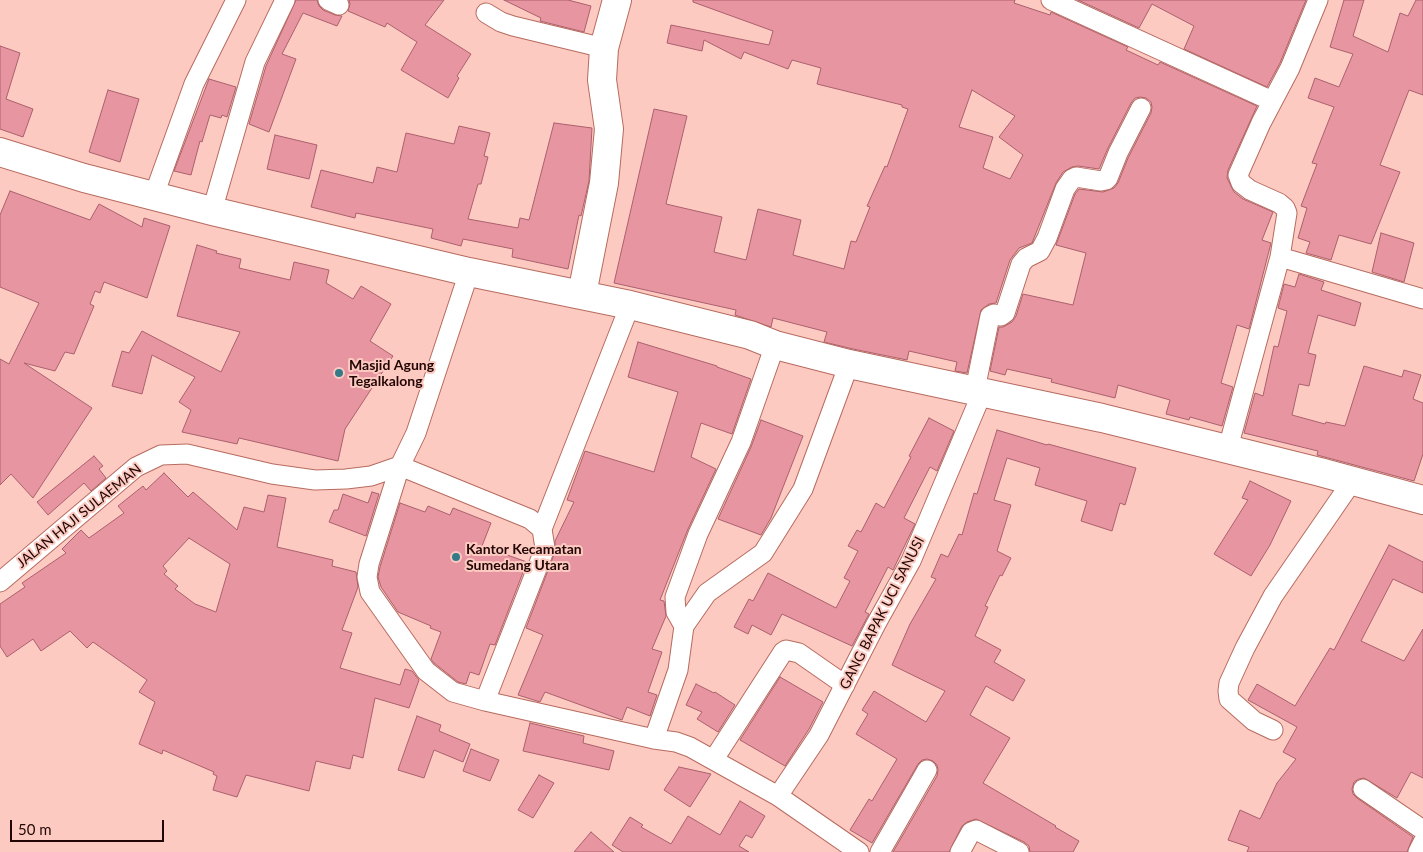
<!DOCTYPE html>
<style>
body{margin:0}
#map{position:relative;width:1423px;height:852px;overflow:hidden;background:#fdcac1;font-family:Lato,sans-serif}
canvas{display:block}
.scale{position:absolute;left:10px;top:820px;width:154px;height:22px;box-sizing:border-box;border:2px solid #220604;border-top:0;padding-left:6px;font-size:15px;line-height:18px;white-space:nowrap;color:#220604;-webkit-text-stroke:4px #fdcac1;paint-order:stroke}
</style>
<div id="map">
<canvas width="1423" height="852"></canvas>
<div class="scale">50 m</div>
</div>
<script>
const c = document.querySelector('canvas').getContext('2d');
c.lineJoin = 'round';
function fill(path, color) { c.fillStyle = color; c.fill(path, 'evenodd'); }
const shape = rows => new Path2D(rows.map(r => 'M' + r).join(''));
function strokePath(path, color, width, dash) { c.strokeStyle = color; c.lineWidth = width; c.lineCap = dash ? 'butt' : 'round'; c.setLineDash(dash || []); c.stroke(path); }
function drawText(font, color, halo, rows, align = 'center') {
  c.font = font + ' Lato,sans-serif'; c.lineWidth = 4; c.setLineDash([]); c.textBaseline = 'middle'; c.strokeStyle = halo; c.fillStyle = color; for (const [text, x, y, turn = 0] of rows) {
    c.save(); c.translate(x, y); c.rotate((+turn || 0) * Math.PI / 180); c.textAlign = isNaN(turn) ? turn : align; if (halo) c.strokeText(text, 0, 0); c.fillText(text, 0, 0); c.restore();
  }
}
const building = shape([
 [296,0,317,0,319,6,323,10,335,15,342,16,337,26,303,13,282,54,296,59,269,132,249,124,266,66,296,0],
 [349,0,444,0,425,25,471,54,457,76,459,78,448,98,401,70,417,42,387,23,385,27,348,11,350,4,349,0],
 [504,0,568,0,591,6,584,32,540,21,541,18,504,0],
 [693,0,1015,0,1014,3,1050,15,1051,12,1128,47,1126,50,1158,65,1160,62,1257,106,1228,170,1227,178,1234,192,1243,199,1273,212,1262,240,1271,243,1249,329,1237,325,1221,383,1233,387,1222,426,1190,417,1189,420,1166,414,1170,400,1118,385,1115,398,1051,382,1052,379,1007,369,1005,375,990,371,999,327,1003,327,1012,322,1016,316,1023,294,1073,305,1086,253,1056,245,1075,194,1079,189,1103,192,1114,188,1118,183,1128,158,1151,113,1152,107,1151,102,1146,98,1140,97,1135,98,1131,103,1108,148,1099,169,1078,166,1072,167,1063,172,1056,183,1032,243,1019,248,1010,260,996,303,989,304,981,310,967,373,955,371,957,362,909,351,907,360,853,349,824,342,827,332,773,318,771,327,735,315,736,310,614,283,654,109,687,116,666,204,722,217,714,252,746,260,758,209,801,220,793,255,844,269,851,241,856,242,870,207,867,206,885,166,887,167,908,109,902,107,902,105,817,84,821,68,792,60,788,69,744,52,741,59,704,40,702,51,667,43,671,25,769,45,773,31,693,2,693,0],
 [972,90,1015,116,999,137,1023,155,1010,179,983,168,993,137,959,127,972,90],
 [1078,0,1306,0,1280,63,1267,87,1184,49,1194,26,1152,4,1139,28,1078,0],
 [1344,0,1364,0,1353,36,1388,52,1400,13,1408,16,1416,0,1423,0,1423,95,1409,90,1380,165,1400,172,1371,244,1339,235,1331,260,1306,253,1310,242,1298,238,1307,208,1301,206,1317,164,1312,163,1334,107,1308,98,1315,78,1339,87,1353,54,1330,47,1344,0],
 [0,46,20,53,6,99,33,109,23,137,0,129,0,46],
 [209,79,236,87,227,117,222,115,221,118,210,115,202,142,200,141,196,156,191,175,174,171,209,79],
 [108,90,139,99,120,162,89,152,108,90],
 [554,123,592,128,589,181,581,216,579,215,568,269,512,257,513,249,463,239,461,246,431,238,433,229,356,213,355,218,311,207,321,170,373,183,377,167,397,172,406,133,454,144,459,126,490,133,484,156,488,157,481,184,478,184,468,219,518,228,520,218,529,220,554,123],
 [275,135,317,145,309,179,267,169,275,135],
 [10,191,90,220,99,204,142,227,144,218,170,226,147,298,104,282,100,293,95,291,90,304,94,306,74,354,65,352,55,371,24,363,92,408,33,498,11,474,0,485,0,359,9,364,39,303,0,287,0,215,10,191],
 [1381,233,1414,243,1404,282,1372,272,1381,233],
 [197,245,217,251,216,253,241,259,239,268,290,280,294,262,329,270,326,283,353,299,361,286,391,304,370,341,393,356,345,429,338,461,239,438,237,444,182,432,191,410,179,402,195,377,152,355,142,394,112,386,122,351,129,353,142,331,221,372,240,332,177,316,197,245],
 [1299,274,1324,282,1321,290,1361,303,1355,326,1318,315,1308,353,1316,355,1309,386,1299,384,1292,415,1325,424,1326,422,1345,426,1364,366,1402,377,1404,370,1421,375,1413,399,1423,403,1423,454,1414,481,1317,455,1318,451,1244,433,1255,393,1263,396,1274,346,1278,347,1287,311,1278,308,1284,284,1295,287,1299,274],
 [638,342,717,366,717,367,751,379,732,434,701,423,691,457,716,469,688,529,660,600,664,601,666,616,652,649,662,652,648,692,657,695,650,716,627,707,622,720,545,692,540,702,518,695,543,635,526,628,555,552,555,541,574,502,567,500,585,451,654,472,678,392,628,377,638,342],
 [929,418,954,431,937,471,930,467,904,518,915,524,893,570,888,567,865,612,869,614,852,646,782,614,771,635,752,625,748,634,734,627,749,599,753,601,768,573,836,608,850,581,844,578,858,551,848,546,857,530,861,532,876,503,884,508,911,457,909,456,929,418],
 [761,420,803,436,771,518,761,535,718,519,751,447,761,420],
 [997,430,1047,445,1048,444,1136,468,1125,505,1120,503,1112,531,1081,521,1087,501,1035,485,1040,468,1007,458,994,500,1011,505,997,551,1011,558,1002,576,1000,575,985,606,988,607,975,636,1001,650,994,662,1025,680,1013,701,986,686,970,715,1010,738,983,783,1056,826,1055,827,1079,841,1073,852,1030,852,1029,846,1024,842,976,819,967,822,962,826,949,852,893,852,937,776,938,770,937,765,933,761,927,759,922,760,918,764,872,843,850,830,869,799,872,801,897,759,856,734,868,714,862,710,874,691,926,722,945,691,892,665,910,624,936,579,931,577,941,554,948,557,959,534,962,535,974,493,977,494,997,430],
 [94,456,103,466,99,469,106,478,91,491,84,483,48,515,37,502,94,456],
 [164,473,188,497,193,492,237,530,244,507,264,512,268,495,286,498,277,547,333,560,332,566,356,572,358,587,342,630,352,633,340,668,400,685,405,669,412,671,419,680,409,708,375,698,363,758,353,755,350,769,316,761,309,791,246,775,237,797,213,790,217,776,213,774,214,772,163,750,162,754,139,744,155,702,139,692,147,680,93,642,87,648,70,631,41,651,33,639,7,657,0,646,0,604,25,587,22,583,66,553,62,549,81,530,89,538,124,513,118,506,143,486,146,490,164,473],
 [189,538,230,564,216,612,195,604,175,589,178,586,164,574,167,571,163,566,189,538],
 [1250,481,1291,501,1270,545,1251,576,1214,554,1248,500,1242,498,1250,481],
 [372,492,379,494,366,536,329,522,334,510,338,510,343,494,368,503,372,492],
 [400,503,425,512,428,506,450,515,453,508,491,523,482,546,527,562,495,645,490,644,479,675,470,672,466,684,458,682,434,663,431,659,441,632,430,628,431,626,398,612,381,587,378,577,380,567,400,503],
 [1389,545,1423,562,1423,593,1393,579,1361,641,1404,661,1423,629,1423,778,1411,772,1397,798,1364,778,1359,779,1354,782,1352,789,1353,794,1357,798,1413,837,1407,852,1247,852,1249,847,1228,840,1240,810,1260,819,1262,815,1277,783,1296,759,1283,752,1297,727,1248,700,1257,684,1295,706,1330,648,1334,650,1389,545],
 [780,677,823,702,809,729,785,766,740,740,780,677],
 [696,684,714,693,715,692,735,705,718,732,697,719,702,712,686,705,696,684],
 [417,716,441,725,439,731,470,744,463,762,434,750,424,778,398,770,417,716],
 [530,723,584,736,583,743,614,751,609,770,523,751,530,723],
 [471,749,499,760,490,781,463,771,471,749],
 [679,767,711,774,690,807,664,790,679,767],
 [539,775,554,783,533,818,518,810,539,775],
 [740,801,765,816,752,838,746,835,739,846,749,852,623,852,612,845,630,817,643,825,641,827,671,844,688,816,720,835,740,801],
 [591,832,614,852,574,852,591,832]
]);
const street = shape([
 [328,0,339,5],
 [1051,0,1272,101],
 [486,13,501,22,513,26,604,48],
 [154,195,194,84,236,0],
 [212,211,255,62,285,0],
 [1280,257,1423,299],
 [972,390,977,380,990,316,994,314,1001,316,1005,313,1021,264,1026,258,1040,251,1047,238,1065,189,1072,179,1076,177,1101,181,1106,180,1108,178,1118,153,1141,108],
 [1228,448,1280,257,1287,213,1285,208,1279,203,1250,190,1241,183,1238,175,1261,123,1290,68,1318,0],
 [542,529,630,305],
 [0,582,136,467,161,455,187,454,272,474,315,480,346,479,371,476,400,466,416,433,469,272],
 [684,626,676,612,675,597,698,534,741,442,775,345],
 [485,701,453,692,426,671,370,592,367,577,369,564,400,466,530,519,542,529,545,548,485,701,654,739,676,742,690,747,778,796,859,852],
 [1273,730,1254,721,1229,699,1228,691,1229,683,1245,648,1273,596,1353,480],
 [654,739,678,670,684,626,707,593,763,553,803,489,849,364],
 [714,759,783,652,786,650,799,653,845,685],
 [1363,789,1423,830],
 [778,796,819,735,876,624,911,561,982,393],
 [880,852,927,770],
 [960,852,971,832,976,830,1019,852],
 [1418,852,1423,842]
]);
const secondary = shape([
 [0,152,84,178,212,211,469,272,630,305,750,335,775,345,849,364,1102,418,1320,472,1423,500],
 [582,294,604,183,609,129,602,80,604,48,617,0]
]);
const markers = [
 [339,373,5,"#357b87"],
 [456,557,5,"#357b87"]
];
const poiNames = [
 ["Masjid Agung",349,365],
 ["Tegalkalong",349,381],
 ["Kantor Kecamatan",466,549],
 ["Sumedang Utara",466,565]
];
const streetNames = [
 ["JALAN HAJI SULAEMAN",79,516,-39],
 ["GANG BAPAK UCI SANUSI",882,613,-63]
];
fill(building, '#e695a1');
strokePath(building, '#ab606d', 1);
strokePath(street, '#b76b5f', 21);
strokePath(secondary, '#b76b5f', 30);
strokePath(street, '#fff', 19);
strokePath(secondary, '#fff', 28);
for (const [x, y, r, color] of markers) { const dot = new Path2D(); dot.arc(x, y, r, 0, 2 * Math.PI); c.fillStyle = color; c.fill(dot); strokePath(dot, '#fdcac1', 2); }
drawText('bold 14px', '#220604', '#fdcac1', poiNames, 'left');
drawText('14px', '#220604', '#fdcac1', streetNames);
</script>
